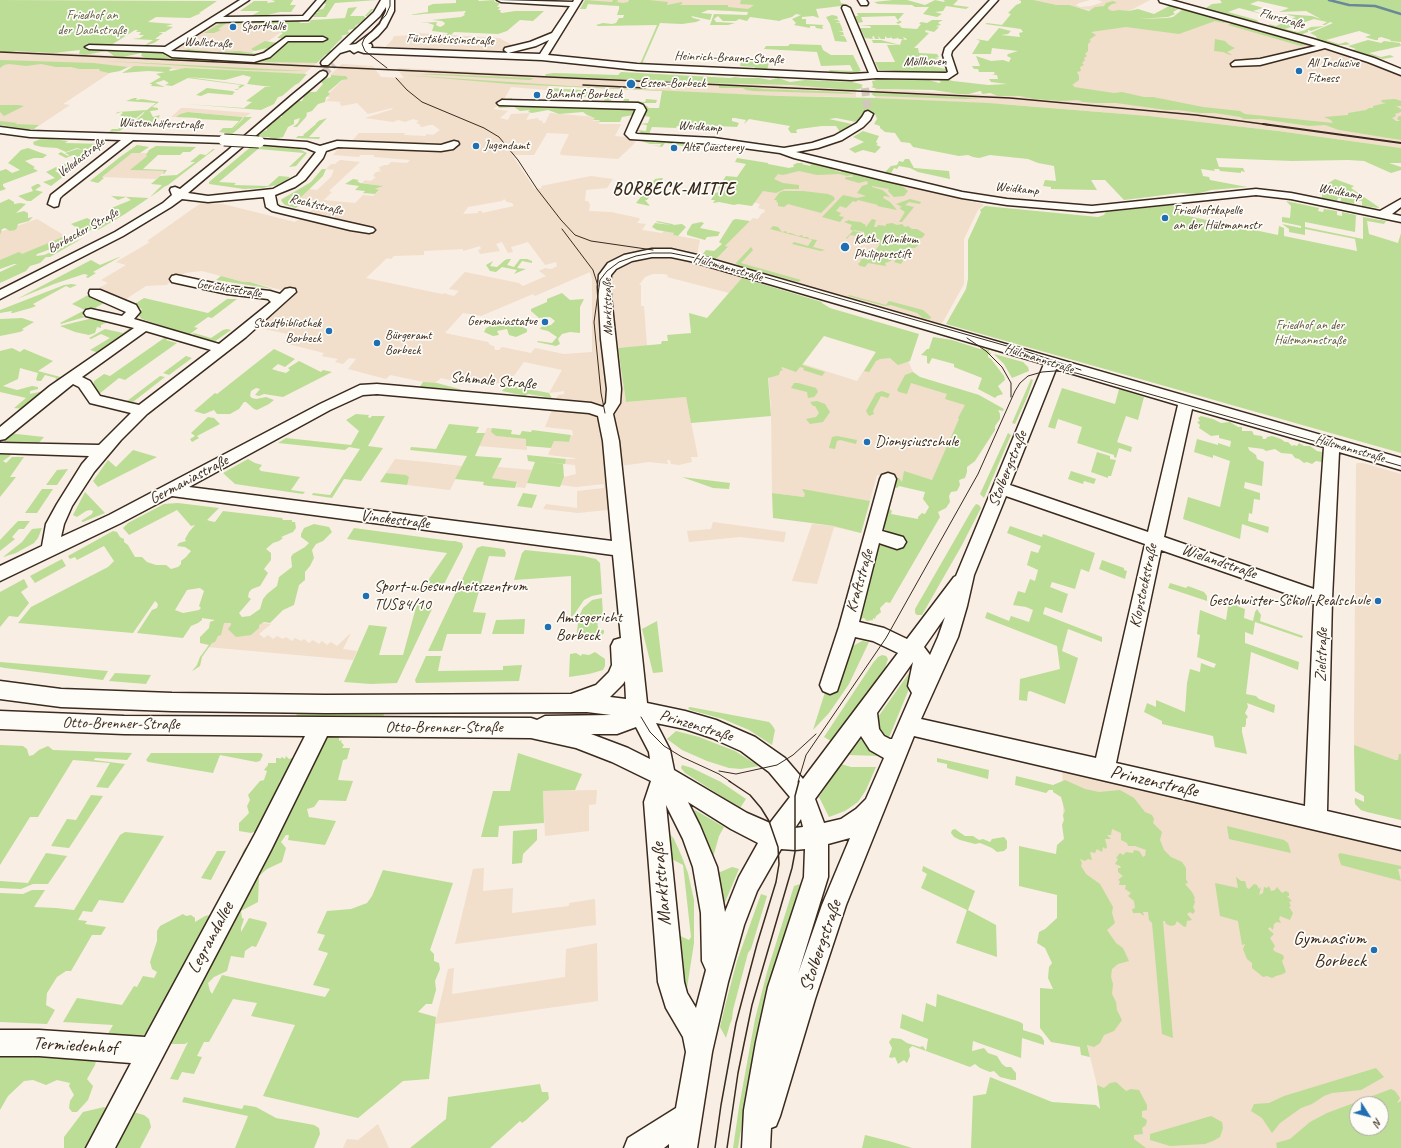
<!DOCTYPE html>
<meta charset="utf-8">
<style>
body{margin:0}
#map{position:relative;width:1401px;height:1148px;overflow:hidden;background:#f8eee3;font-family:Caveat,sans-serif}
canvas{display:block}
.north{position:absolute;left:1349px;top:1096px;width:40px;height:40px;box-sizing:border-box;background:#fdfcf7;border:1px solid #afa8a0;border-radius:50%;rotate:126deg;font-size:11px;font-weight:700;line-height:16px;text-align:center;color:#3b2a1e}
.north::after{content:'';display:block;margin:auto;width:14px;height:18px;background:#1f6fb2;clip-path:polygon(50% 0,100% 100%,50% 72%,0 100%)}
</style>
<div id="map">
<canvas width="1401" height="1148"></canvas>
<div class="north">N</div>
</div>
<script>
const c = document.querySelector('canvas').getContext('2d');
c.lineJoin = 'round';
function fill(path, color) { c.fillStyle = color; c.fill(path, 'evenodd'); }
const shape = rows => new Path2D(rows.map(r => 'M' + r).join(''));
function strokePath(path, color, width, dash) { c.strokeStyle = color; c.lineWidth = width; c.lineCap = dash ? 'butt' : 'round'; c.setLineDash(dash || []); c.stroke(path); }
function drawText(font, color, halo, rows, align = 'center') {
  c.font = font + ' Caveat,sans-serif'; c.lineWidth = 3.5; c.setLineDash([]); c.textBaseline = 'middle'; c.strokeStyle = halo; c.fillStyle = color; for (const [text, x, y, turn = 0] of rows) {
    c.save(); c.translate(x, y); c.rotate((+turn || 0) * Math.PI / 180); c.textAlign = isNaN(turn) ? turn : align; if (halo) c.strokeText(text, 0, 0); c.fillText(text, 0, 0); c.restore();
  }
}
const built = shape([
 [585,0,830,0,805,8,750,7,749,12,583,4],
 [1027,0,1090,0,1079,3,1076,5,1080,7,1091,6,1103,2,1098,0,1150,0,1127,12,1097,11],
 [1220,16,1324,46,1401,72,1401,148,1278,131,1149,116,1015,105,875,98,875,89,1035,97,1088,32,1117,26,1195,27],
 [301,18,250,54,169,49,214,20],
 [418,33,499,38,518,48,500,51,385,47,392,40,394,36,417,35],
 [0,49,159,58,165,54,317,63,304,74,119,67,63,104,70,105,37,127,0,123,0,65,5,61,0,60],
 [342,64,373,66,381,77,404,78,397,69,399,68,590,78,856,88,856,97,780,96,549,86,546,90,511,87,502,103,493,109,508,111,500,118,508,120,511,114,530,113,526,120,539,118,538,120,543,121,542,123,545,123,550,113,595,117,593,121,600,120,599,124,621,124,615,136,637,138,634,144,618,159,561,155,560,153,569,134,547,133,534,155,512,155,535,189,542,188,541,186,591,176,613,179,607,188,586,190,585,201,588,201,590,205,589,211,611,212,639,218,640,219,637,223,646,224,642,230,662,233,664,231,674,233,673,235,700,240,697,254,694,258,711,263,728,248,725,246,753,218,758,219,762,213,764,213,765,210,758,208,760,204,753,202,776,167,787,170,791,167,797,168,810,167,813,164,982,204,984,205,978,210,964,239,964,284,939,329,746,274,729,293,667,277,668,275,663,274,653,274,645,277,639,285,641,285,641,306,644,306,647,346,618,348,626,402,686,397,698,457,691,457,692,462,679,465,671,464,670,460,667,460,668,464,649,462,613,467,617,509,578,513,543,509,546,504,577,508,577,491,604,488,604,484,576,487,561,485,564,477,576,474,575,465,565,464,566,459,575,459,575,458,548,455,554,441,569,442,571,436,573,435,572,430,545,427,558,395,564,394,564,391,549,393,562,370,524,362,507,385,497,383,495,386,477,382,475,384,471,384,470,385,441,378,434,384,390,375,386,379,348,369,356,359,349,358,343,364,335,362,338,359,322,356,324,353,284,343,292,335,251,326,289,292,250,282,243,282,202,271,185,273,166,285,146,286,126,299,99,288,108,283,101,280,126,265,116,262,150,242,147,241,201,203,223,204,295,222,316,207,292,203,308,189,317,190,331,177,334,170,326,169,331,164,335,164,340,160,360,162,329,191,332,192,324,200,355,203,363,195,373,196,379,191,374,190,382,186,362,183,365,180,371,181,376,177,373,176,376,172,382,171,379,170,380,168,378,168,384,165,388,165,391,162,407,163,410,160,374,157,374,155,360,155,359,157,333,155,342,144,349,144,359,133,405,133,404,135,425,136,427,134,433,135,440,130,433,125,429,125,422,127,419,126,421,125,416,123,419,121,413,119,405,122,398,120,393,122,365,118,393,109,392,108,368,114,357,103,342,106,339,103,342,102,326,101,330,97,325,97,347,76,330,75],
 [504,199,507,202,512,203,514,206,482,213,482,211,478,211,478,213,463,214,468,207,502,201],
 [502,242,508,253,513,252,511,247,528,242,545,265,556,262,557,266,552,269,545,268,539,271,546,276,523,286,519,283,465,272,449,289,459,291,454,296,446,294,447,293,442,294,366,278,387,258,391,259,394,256,424,255,424,251,463,249,463,251,480,246,481,249,478,250,480,254,500,251,496,244],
 [590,272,592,279,592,352,564,354,535,348,531,353,502,347,499,350,495,350,494,346,490,345,488,342,445,333,463,313,481,316,533,294,535,296],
 [181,108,187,108,251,113,245,117,190,112,180,114,176,117,171,117],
 [132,153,148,153,147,156,131,170,165,171,156,179,102,177],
 [37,219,72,240,0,269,0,231,3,231],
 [876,352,908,361,914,374,920,377,979,395,941,479,902,482,893,478,877,475,861,533,834,527,817,584,792,581,812,524,834,526,804,497,772,493,771,408,767,362,794,361,857,381],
 [487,428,492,428,491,432,496,436,526,439,527,450,479,446],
 [395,459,427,462,462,466,450,490,407,485,409,479,408,476,386,473],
 [1357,463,1363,463,1401,474,1401,820,1361,810,1354,801,1355,798,1364,802,1364,796,1355,791,1354,729,1356,465],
 [498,467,532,470,525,488,516,487,518,483,492,478],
 [713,522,786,532,784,542,740,537,689,542,687,531,711,529],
 [224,619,271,624,259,634,264,638,268,635,273,639,277,636,283,639,286,637,292,641,295,638,301,641,304,639,309,643,313,640,319,644,322,641,327,645,331,642,337,646,351,633,343,649,357,651,353,660,207,647],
 [1062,761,1401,839,1401,1101,1395,1105,1357,1104,1301,1148,1111,1148,1101,1110,1097,1085,1067,962],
 [597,790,596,804,589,805,589,831,545,836,543,791],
 [484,868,483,891,513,888,512,913,569,906,569,903,595,899,596,925,455,944,473,869],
 [597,943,598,1001,435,1024,448,969,454,968,452,994,565,977,566,949],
 [378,1124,389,1148,343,1148,347,1139,358,1140]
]);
const green = shape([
 [0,0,217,1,199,13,201,13,190,18,156,17,148,22,173,24,166,26,173,27,165,32,158,32,163,33,155,39,160,39,154,43,142,47,153,40,132,39,140,38,144,35,139,35,141,32,136,32,138,30,135,30,105,49,163,52,166,53,165,56,173,57,314,66,149,59,141,56,142,54,141,53,123,57,114,56,107,51,85,55,79,54,80,50,54,53,16,51,5,53,0,51],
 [271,0,319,0,293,0,290,5,296,5,291,12,280,12,267,15,266,17,251,16,260,11,240,11,254,1,268,1,267,3,274,2,275,1],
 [324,0,377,0,335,3,326,17,311,17,315,15,315,13,320,12,314,12,317,10,323,9,326,4,324,4,325,3],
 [456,0,478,0,479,1,494,0,495,2,500,3,497,7,500,7,498,10,501,10,500,12,502,13,515,11,544,11,533,21,520,20,507,31,498,34,454,32,451,35,446,35,448,33,432,31,434,25,428,23,420,23,437,22,436,25,440,27,444,25,445,23,442,21,432,20,461,17,465,15,464,14,466,11,408,15,428,12,428,6,433,4,456,3],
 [585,0,612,2,613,0,618,0,617,2,623,3,628,2,629,0,649,0,668,2,667,5,682,2,682,4,679,5,728,5,728,7,748,9,754,5,740,4,741,0,840,0,841,3,849,5,816,9,819,18,813,16,802,17,802,19,806,19,806,24,824,25,822,26,823,29,816,28,815,26,810,26,810,28,794,25,796,23,792,19,801,15,796,14,792,17,781,20,780,21,750,17,747,21,739,19,736,21,723,21,718,16,714,19,716,22,735,23,728,25,710,25,714,14,747,15,748,12,712,10,708,10,701,13,712,14,710,20,691,16,693,18,701,20,696,22,682,24,660,23,642,64,640,64,657,25,598,26,596,25,603,23,612,24,616,23,619,18,623,18,624,15,617,15,619,9,619,6,588,4,586,9,580,9],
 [893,0,907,0,925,5,935,0,944,2,945,1,943,0,958,0,953,5,969,7,966,9,946,6,943,11,935,12,942,14,937,17,923,14,929,7,915,7,912,5,878,4,874,2],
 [1019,0,1033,0,1057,5,1069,5,1089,11,1095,7,1104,6,1106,3,1113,1,1117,3,1112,4,1108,7,1108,9,1112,11,1119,10,1129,11,1138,9,1154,14,1171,5,1180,8,1173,12,1175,14,1168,17,1138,19,1167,18,1173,17,1183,9,1229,22,1224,23,1215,21,1179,34,1126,27,1091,32,1096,35,1089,40,1091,41,1088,44,1088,51,1085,54,1087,56,1084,58,1085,60,1082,63,1084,65,1080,67,1081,71,1077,72,1079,76,1079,80,1072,85,1074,86,1074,87,1114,93,1122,92,1144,97,1153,97,1203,107,1240,111,1245,114,1333,123,1331,120,1324,117,1348,115,1348,113,1366,110,1369,108,1373,108,1373,106,1386,103,1381,102,1382,100,1395,99,1401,101,1401,106,1396,106,1401,109,1401,112,1395,114,1396,116,1392,118,1396,121,1400,121,1397,119,1399,116,1401,116,1401,140,1339,130,1325,125,1309,126,1261,119,1244,119,1240,117,1215,113,1200,113,1178,110,1166,110,1116,103,1095,103,1083,102,1078,100,1061,101,1034,99,1019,96,998,96,990,93,983,94,981,93,982,92,980,91,969,94,959,94,933,90,877,89,871,87,873,86,872,81,882,79,926,79,939,83,941,82,939,80,930,79,942,78,953,81,988,85,1007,84,991,82,989,79,998,79,997,75,992,75,995,74,994,72,979,72,978,69,974,69,972,66,980,66,976,56,991,61,1003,60,1009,62,1011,58,1007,56,1008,54,1018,51,992,48,991,54,972,54,980,41,976,39,988,41,999,28,1011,31,1008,34,1001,35,1020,37,1019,33,1023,32,1021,29,985,24,987,23,1002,25,1011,14,1008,13,1016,5,1021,3,1021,1],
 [1220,0,1401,0,1401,42,1390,41,1391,40,1381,37,1378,38,1378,40,1375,40,1365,37,1371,35,1359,31,1326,40,1339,44,1346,42,1350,44,1346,45,1333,45,1316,40,1317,38,1316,36,1310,33,1333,23,1330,22,1325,25,1322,25,1327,22,1314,19,1285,29,1298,32,1306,30,1305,30,1311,27,1324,26,1311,31,1308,30,1308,32,1300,35,1271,27,1269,24,1276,26,1296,17,1284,14,1312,16,1321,19,1306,11,1279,12,1289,8,1258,1,1250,4,1263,8,1253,11,1273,17,1268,18,1266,18,1269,16,1239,8,1228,12,1257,20,1259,23,1198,8,1206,8,1212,4,1222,3],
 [357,7,350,16,365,16,371,9,374,9,367,16,364,16,366,19,355,26,356,28,349,30,348,31,349,33,348,34,341,36,343,37,330,50,332,51,330,53,325,55,317,63,269,62,175,56,255,60,289,41,323,41,326,38,277,38,283,33,280,32,283,29,251,27,256,24,254,23,248,25,227,23,218,29,221,30,214,33,204,33,224,21,291,20,291,21,303,20,299,23,309,23,311,20,345,18,348,8],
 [857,13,904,13,898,20,902,22,898,24,896,22,899,22,895,16,861,17,863,22,858,23,855,16,858,16],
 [832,15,837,16,838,19,833,19,838,20,840,22,835,23,840,23,843,31,838,31,843,32,844,35,839,35,844,36,846,39,841,39,846,39,847,42,835,41,830,24,826,17],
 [932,20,943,20,939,22,938,23,941,25,936,26,939,27,934,32,926,30,925,32,929,33,914,48,918,48,919,53,937,54,939,57,935,58,940,58,936,59,940,59,941,62,930,62,931,66,946,69,947,72,944,73,879,70,875,62,895,62,887,45,899,45,885,43,873,43,872,40,865,40,881,40,900,45,902,39,906,40,907,39,903,37,904,39,899,39,897,36,898,38,893,39,890,36,891,38,887,38,885,36,885,39,881,39,878,36,879,39,875,39,874,36,872,37,873,39,865,38,860,28,871,28,870,26,859,25,899,25,902,28,917,29,921,24,919,24,921,22,927,23],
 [1232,23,1304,43,1306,45,1301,46,1228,25],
 [1215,39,1225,41,1229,45,1235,48,1227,52,1232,55,1230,55,1223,52,1214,51],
 [1368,40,1381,43,1384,41,1400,43,1401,46,1369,53,1381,57,1390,55,1394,57,1383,59,1352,50,1356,49,1348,46],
 [265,41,278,43,262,55,247,59,181,53,178,51,189,49,216,52,239,51,259,54,267,48,255,51,251,49],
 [790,44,821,45,823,50,831,55,853,55,861,71,856,73,831,73,829,70,853,71,850,65,821,66,817,52,764,49,766,46,788,46],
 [744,58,770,59,767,70,758,70,754,67,740,66,742,59],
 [0,60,93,63,128,67,120,71,109,73,100,71,99,69,79,69,71,67,56,67,41,64,26,66,9,64,4,65,0,68],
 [105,61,107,61,308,71,247,70],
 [134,66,169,67,172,68,169,70,170,71,185,68,307,74,299,83,295,85,282,96,278,97,274,104,261,110,185,104,244,108,252,102,246,101,265,87,272,87,247,84,251,77,243,75,225,80,188,77,245,85,237,90,234,90,240,88,238,87,241,85,188,78,172,86,165,85,169,83,164,80,155,83,165,87,151,86,152,84,149,84,161,77,156,74,165,72,148,71,122,73],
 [621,72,694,76,730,78,735,77,741,78,759,78,770,80,778,78,790,82,805,80,852,82,860,84,863,85,861,87,863,88,854,90,790,85,704,83,545,76,546,74,554,73,618,75],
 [418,74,435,74,534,78,530,80],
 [331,75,346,76,348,79,342,80,328,92,330,94,326,97,325,102,318,104,312,111,306,113,307,114,306,117,297,127,293,127,298,123,300,118,294,120,294,124,288,127,283,137,274,139,268,137,258,137,258,134,267,130,267,126,274,123,271,122,275,118,282,117,282,115,281,114,283,111,290,108,299,101,302,101,304,97,302,96,306,92,316,92,323,84,321,82,325,79,331,77],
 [404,75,570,86,780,96,875,98,988,103,1149,116,1278,131,1401,148,1401,163,1389,163,1401,167,1401,170,1391,173,1364,161,1348,160,1292,161,1216,158,1219,167,1243,168,1245,172,1241,171,1241,173,1220,171,1219,169,1214,169,1215,171,1201,169,1203,176,1209,177,1210,180,1247,187,1211,190,1197,194,1180,193,1124,200,1105,180,1091,180,1097,190,1051,189,1051,187,1043,186,1045,180,1056,181,1054,166,1038,163,1028,159,990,155,979,158,973,157,968,155,959,156,913,147,910,143,901,142,895,133,885,132,880,128,880,126,874,124,877,119,875,114,869,114,861,123,836,118,829,119,852,124,840,132,836,126,822,126,799,129,796,130,797,133,791,133,788,129,790,126,749,119,744,124,746,120,735,118,732,118,732,121,739,123,737,127,698,125,697,127,677,126,676,128,652,127,649,134,641,133,638,130,646,131,647,125,640,124,648,123,650,117,644,116,645,113,622,117,620,122,599,122,600,120,593,120,595,118,587,115,583,112,559,114,548,110,532,113,528,112,530,110,520,111,514,107,498,108,501,105,502,100,512,98,512,100,517,100,516,101,518,102,522,100,550,102,557,100,584,103,589,101,604,102,604,100,608,98,612,99,611,101,623,101,624,99,629,99,629,101,645,102,646,99,657,100,656,103,640,103,647,106,649,108,659,108,662,91,510,84],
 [719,85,748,87,763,89,846,92,856,94,753,91,746,90,743,88,719,88],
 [207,88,232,91,235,92,232,95,208,93,201,96,196,95],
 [548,88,581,90,582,92,588,92,586,97,573,94,574,92,547,91],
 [873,93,899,94,982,98,966,99,874,96,871,94],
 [134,98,137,98,136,100,142,99,159,102,152,107,158,108,158,110,150,111,153,117,160,115,155,125,153,126,142,125,140,127,129,126,143,114,145,111,120,131,109,132,112,129,118,129,131,118,122,116,120,115,123,113,121,112,115,114,118,112,147,110,156,103,126,101],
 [0,105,18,105,24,106,4,116,0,112],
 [188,112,243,117,241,120,233,129,242,120,244,117,252,117,230,136,224,135,227,133,219,132,223,128,232,128,239,121,197,119,198,118,176,117,180,114],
 [327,118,309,137,320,137,319,139,296,138,298,136,304,136,303,135,316,124,316,123,318,122,318,121],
 [0,121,17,123,15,124,39,125,34,129,26,129,0,125],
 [863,131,879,136,876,142,878,144,876,145,881,147,875,153,863,150,855,153,849,149,864,142,853,137],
 [41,136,54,137,52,139,68,141,65,143,105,144,69,172,59,166,77,160,75,159,77,157,73,155,66,158,58,154,61,152,68,156,69,155,65,153,77,149,83,150,77,148,66,152,57,148,42,147,34,145,33,142,41,139,37,139],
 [641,141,642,141,692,142,689,147,665,143,662,147,652,145,660,146,661,144,650,144],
 [137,145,149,147,140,153,132,153,102,177,104,178,98,183,90,181,120,157],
 [253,145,299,149,307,153,296,166,289,167,304,153,258,149,219,182,236,183,234,185,268,186,279,176,290,177,286,181,277,185,262,188,244,189,209,184,209,182],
 [156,146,196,147,190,152,183,152,180,155,158,155,143,169,167,170,164,174,163,174,164,171,130,170,147,156,146,155,149,150],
 [28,148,47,155,43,158,34,158,25,161,35,167,33,168,38,171,3,184,3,186,6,189,0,191,0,171,6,169,12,173,20,170,8,163,21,150],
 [213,149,215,149,168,185,164,187,159,191,125,214,98,230,93,229,86,232,82,231,71,224,87,218,95,222,116,214,109,209,131,200,126,197,118,200,111,196,149,198,162,185,151,184,160,176,177,175,195,162,190,162,200,154,206,155],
 [737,158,768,163,768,164,789,168,794,167,793,165,797,163,803,163,802,164,810,166,811,164,805,163,815,163,834,168,835,169,833,169,836,171,840,172,843,170,901,185,908,191,904,196,894,197,888,191,889,189,872,186,872,187,882,190,885,192,890,197,884,196,883,198,890,202,897,210,877,206,878,205,858,200,856,202,853,201,846,208,840,206,836,211,841,213,839,216,844,217,840,222,822,217,843,195,857,198,866,196,857,193,862,186,868,184,867,181,859,183,845,179,846,177,853,177,852,175,847,176,839,174,817,175,799,171,783,175,778,174,774,179,783,183,799,185,799,189,785,189,776,193,763,191,752,206,738,204,734,205,719,202,713,203,715,200,711,200,715,193,719,192,718,188,726,176,737,177,746,164,735,162],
 [905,159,909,159,914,168,949,171,950,179,918,172,910,168,899,166,897,169,894,168,890,175,855,167,885,172,891,166,897,165,899,161,903,162],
 [56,167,59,169,55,171,64,176,51,186,43,182,55,178,46,172],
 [322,169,326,169,323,176,299,199,294,201,294,204,300,204,296,208,285,205,282,202,281,200,282,199,311,182],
 [661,178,663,178,661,182,657,182,655,186,657,187,654,191,652,190,654,191,651,195,649,195,650,196,647,200,645,200,650,206,636,203,655,179],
 [353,179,359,180,357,181,360,183,383,186,375,189,379,190,375,194,363,193,365,191,355,190,359,186,345,184],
 [1335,179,1354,186,1351,188,1380,208,1362,206,1362,201,1355,200,1354,204,1341,202,1341,198,1338,198,1337,201,1322,198,1322,187,1337,190,1337,188,1324,186],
 [37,184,39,184,41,186,35,190,43,192,31,201,27,201,18,196,33,191,31,187],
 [783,191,803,191,828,194,833,196,835,199,821,213,788,204,784,207,778,206,778,203,776,201,777,200,774,200,779,193],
 [9,199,14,202,14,204,20,203,26,204,16,213,24,211,28,213,28,218,33,217,29,221,18,224,17,228,15,230,10,231,5,228,2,229,0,235,0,203],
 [910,199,921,202,920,204,909,202,905,205,914,207,902,222,899,222,905,212,899,208,902,207,896,204],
 [1286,201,1319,208,1318,211,1323,212,1324,209,1337,211,1337,215,1342,216,1342,212,1356,215,1355,232,1305,222,1305,227,1363,239,1363,217,1386,221,1384,224,1367,221,1369,234,1398,243,1401,233,1401,453,946,324,966,289,968,279,968,240,981,212,980,210,985,206,1098,217,1104,215,1106,212,1173,205,1183,215,1278,235,1279,226,1284,228,1284,236,1357,251,1355,239,1305,229,1305,235,1289,232,1289,229,1282,224,1301,228,1301,226,1282,222,1282,217,1290,218,1291,206],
 [736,219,750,221,725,246,728,247,716,259,701,256,706,250,714,251,722,244,719,242,733,220],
 [872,219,876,220,874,227,877,227,878,225,886,226,886,224,892,223,897,225,902,224,905,227,908,226,912,229,917,229,925,234,922,238,914,239,919,240,921,243,915,248,911,248,901,264,894,262,901,252,898,251,891,261,885,263,886,266,868,263,865,267,860,266,858,264,861,261,860,260,867,257,867,254,870,251,875,251,880,244,874,241,873,239,864,237,863,235,864,233,864,232,854,230,853,231,860,232,858,236,850,235,847,239,846,238,853,231,850,229,852,225,844,222,849,220,851,221,860,222,866,225,865,226,866,227],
 [657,221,672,224,674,225,682,224,686,227,678,236,673,235,674,233,657,230,652,227,655,223,671,225,656,222],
 [701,222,704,223,700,228,720,232,718,236,707,237,705,240,687,235,687,232,692,224],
 [773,226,778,227,782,232,786,231,787,233,791,233,798,236,802,235,803,237,808,237,809,239,817,240,813,247,825,250,821,251,792,244,794,242,808,246,812,240,770,229],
 [65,236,69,240,64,244,37,254,36,256,44,255,83,238,50,257,46,257,40,263,30,266,26,271,0,283,0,272,17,264,14,264,0,269,0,260,19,252,22,254],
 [751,247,753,250,741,263,801,280,798,282,737,265,736,263],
 [119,257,120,257,93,272,96,273,88,278,86,277,88,275,84,274,54,284,17,299,91,260,100,265],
 [508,259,511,259,507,265,514,267,520,259,527,259,532,261,532,263,522,261,517,268,526,269,514,274,517,270,502,267,496,272,490,271,486,265,493,261,490,266,497,267,505,260],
 [221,276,243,282,250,282,273,289,216,280],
 [742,278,822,302,822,303,830,308,919,334,910,361,898,365,890,358,880,359,876,361,869,372,864,371,876,352,824,336,802,365,825,372,822,376,803,370,804,368,800,367,796,372,782,367,781,368,783,370,780,371,779,375,768,378,771,416,691,423,686,397,626,402,618,348,661,344,662,341,668,341,667,335,691,333,689,313,707,318],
 [72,284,77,285,70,288,66,286,33,304,36,306,31,308,13,313,11,313,12,311,0,313,0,310,64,285],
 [562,293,570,300,584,299,580,307,580,333,570,332,562,334,558,339,560,344,556,346,537,342,538,341,552,343,557,337,548,331,540,329,541,327,551,325,555,321,550,317,539,318,531,311,531,309,547,302,547,299],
 [88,295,106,302,82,315,85,317,61,324,60,323,85,310,72,304],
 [849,295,886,305,889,301,923,310,931,317,930,319,923,318,917,313,891,305,885,306,848,296],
 [144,298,208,313,227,299,237,299,212,318,208,317,194,327,198,328,189,335,142,319,138,315,142,309,133,305],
 [22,318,34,322,22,329,24,330,20,332,0,336,0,319],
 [93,318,108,322,101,325,101,328,97,327,95,333,89,335,75,332,60,326],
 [503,320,512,322,514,326,520,326,527,329,527,332,516,337,509,335,507,329,497,331,499,335,493,336,484,332,486,328],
 [133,326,134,328,99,353,90,350,110,338,101,334,91,339,89,338,105,329,123,333],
 [227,329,231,330,214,342,192,334,194,333,211,338,223,330],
 [167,336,170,337,166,340,177,343,125,380,119,378,99,394,93,389,94,381,104,374,110,376],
 [933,337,952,340,980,349,989,350,989,352,991,353,990,355,988,354,988,357,991,359,1004,376,1005,380,998,386,1003,394,997,396,995,398,978,389,982,378,959,369,954,367,954,364,932,358,929,364,927,363,927,356,921,355,927,349,929,349],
 [12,348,20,352,24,349,53,361,38,371,64,378,55,384,56,378,45,375,41,381,38,381,36,380,38,373,20,368,18,379,3,386,17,390,32,386,38,387,38,389,30,391,30,394,48,390,24,409,14,408,26,398,0,392,0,351],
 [274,349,295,359,285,367,278,364,272,369,278,371,286,373,290,370,288,368,299,361,321,372,323,370,332,372,283,397,264,394,259,396,255,395,260,389,256,388,251,391,250,396,252,398,256,399,266,397,274,400,269,404,257,410,254,409,246,402,244,402,239,409,230,414,217,414,214,410,204,414,194,411,215,393,217,394],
 [994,354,1023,362,1028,367,1029,371,1012,378,1004,364],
 [186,356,192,358,169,375,163,373],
 [913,372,920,377,979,395,1004,409,1003,411,998,410,1000,414,1000,419,995,426,995,430,975,461,967,467,967,472,965,478,959,480,960,485,957,491,951,492,949,496,950,502,946,508,938,512,940,517,890,603,886,602,880,608,881,613,879,612,880,613,876,616,875,619,873,618,873,620,867,621,864,618,860,619,871,544,882,543,901,548,904,538,891,534,884,529,883,527,880,525,888,508,892,511,891,514,918,519,918,517,922,513,925,514,929,507,923,499,925,492,899,486,897,488,893,487,893,478,899,478,902,482,904,471,932,480,959,419,958,418,965,405,945,399,947,394,911,383,907,394,899,392,897,390,905,375],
 [160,376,165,377,133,402,127,401],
 [1031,379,1033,380,1028,395,1015,424,1012,423],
 [423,382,437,383,463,390,420,387],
 [794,383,798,383,816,388,818,392,814,397,808,398,807,392,791,388],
 [507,385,549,393,552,398,528,394,525,396,502,391],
 [1062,388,1115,404,1119,389,1144,397,1138,420,1126,416,1117,442,1132,447,1131,452,1119,448,1116,458,1114,457,1114,455,1077,443,1082,427,1058,419,1055,429,1048,427],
 [882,391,890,394,888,398,881,396,873,411,874,414,869,416,866,411,876,393],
 [817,401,825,404,830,412,823,422,810,424,806,419,816,417,819,413,815,406,813,406,810,402],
 [356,414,369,415,368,417,370,418,372,416,385,416,368,446,383,448,361,481,344,479,332,498,312,495,313,493,330,495,360,449,349,447,345,450,278,443,286,438,351,445,359,431,346,420],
 [1201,416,1213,419,1221,423,1230,422,1238,427,1242,427,1242,431,1252,431,1254,435,1262,436,1263,439,1266,439,1267,437,1272,436,1281,439,1285,442,1288,442,1292,446,1294,445,1297,446,1299,443,1304,446,1310,446,1317,451,1322,452,1323,457,1325,459,1322,462,1316,461,1312,464,1307,462,1304,463,1299,459,1295,458,1292,454,1281,453,1275,449,1266,451,1263,449,1248,447,1249,450,1256,455,1257,459,1264,462,1262,486,1245,482,1244,488,1260,493,1260,500,1254,499,1252,514,1249,513,1248,521,1269,527,1268,533,1242,524,1240,539,1183,519,1188,497,1220,507,1230,461,1213,455,1213,458,1194,452,1197,439,1218,445,1218,443,1230,447,1231,441,1219,438,1219,435,1211,436,1199,428,1200,425,1197,422,1200,421,1198,418],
 [208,417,214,418,220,424,197,436,199,438,192,442,190,439,195,436,191,433],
 [449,424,479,427,476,433,485,433,475,456,502,458,492,478,517,482,515,488,489,486,483,485,484,482,455,479,467,456,410,450,411,447,436,449],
 [492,428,512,430,511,434,520,435,522,431,531,432,532,430,571,435,569,442,554,441,551,448,526,446,526,439,496,436,491,432],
 [8,433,44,437,37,445,8,444,3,440],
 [1008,433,1011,435,984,498,980,494],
 [837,436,857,440,856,444,840,440,837,441,835,449,829,448,832,437],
 [133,450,157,457,98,487,93,481,108,460,116,467],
 [1097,452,1110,456,1110,459,1116,460,1111,476,1108,476,1108,478,1091,472],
 [0,453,11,454,10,456,3,461,6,463,12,457,24,457,10,477,16,477,0,497],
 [527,455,566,459,565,464,537,461,563,464,564,477,560,487,527,483,535,462,528,461],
 [248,459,255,463,262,465,259,469,261,471,300,477,291,490,305,492,303,494,235,484,223,473],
 [68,469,57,485,46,485,57,470],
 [1071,471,1096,479,1094,484,1084,481,1083,484,1068,479],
 [386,473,406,475,409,477,408,482,407,485,380,482],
 [682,477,730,483,729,489,713,488],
 [42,489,53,489,37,513,25,513],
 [802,489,870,501,861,533,834,526,773,518,772,493,804,497,805,494],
 [85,492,105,513,83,522,81,521,92,514,93,511,90,510,86,511,77,517,73,515],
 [523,493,537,495,532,508,517,506],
 [178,503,219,508,207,520,210,521,215,522,223,511,282,518,283,520,292,520,292,522,295,522,296,528,293,532,281,537,283,538,279,541,273,543,266,549,271,553,271,560,264,569,268,573,260,586,252,589,249,592,248,597,251,599,239,613,242,617,250,616,260,609,263,599,267,594,277,586,279,577,292,567,291,557,293,554,305,547,309,543,301,537,301,534,304,528,314,524,329,527,332,532,323,541,316,544,312,550,314,558,310,566,305,572,305,580,299,585,294,605,283,610,270,623,264,622,259,625,259,628,251,635,236,637,228,629,231,625,231,623,224,623,221,635,218,636,215,642,212,643,202,657,200,666,194,670,192,671,197,665,200,657,209,645,200,643,200,637,209,628,210,622,215,620,202,618,202,620,198,623,191,626,183,638,137,633,152,610,157,608,158,604,155,601,133,633,18,623,31,607,108,567,114,561,104,546,77,560,75,557,70,559,68,556,113,531,117,532,120,537,124,539,124,542,128,545,135,557,142,557,147,562,156,565,166,565,171,569,178,567,181,564,181,561,186,557,191,551,185,547,177,546,179,543,186,541,185,539,189,532,195,525,191,526,177,510,129,535,123,528,128,523,164,504],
 [200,588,204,591,199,606,201,608,199,610,183,613,175,610,187,590],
 [976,504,979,505,981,508,962,545,922,615,917,615,915,613,915,609,973,508],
 [18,521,30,521,24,529,19,529,12,537,15,539,0,551,0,540],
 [1010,526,1042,537,1043,534,1095,553,1089,572,1081,569,1075,589,1052,582,1050,587,1068,594,1062,613,1045,607,1043,614,1102,637,1102,642,1068,629,1062,651,1078,658,1065,704,1030,691,1028,692,1027,701,1019,700,1020,679,1060,669,1057,646,985,618,987,612,1009,621,1011,616,1029,622,1033,610,1026,607,1013,605,1018,591,1025,593,1030,579,1035,581,1038,570,1027,565,1031,551,1038,553,1041,546,1007,533],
 [42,528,38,538,34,543,16,553,3,557,22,542,32,529],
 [354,528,451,541,455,541,462,543,463,547,441,590,420,592,447,553,347,539],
 [482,546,504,549,506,553,505,557,489,556,473,612,486,613,481,634,447,634,442,651,428,651,477,548],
 [525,550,583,556,596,559,600,563,602,594,592,596,584,600,571,619,571,576,514,580,522,553],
 [62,559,66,566,35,583,30,576],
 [1102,560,1124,568,1124,570,1127,571,1125,579,1099,569],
 [24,579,28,587,21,592,29,603,18,617,9,616,0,627,0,592],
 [1170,583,1186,588,1188,586,1204,592,1207,596,1207,601,1168,588],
 [602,598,603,616,597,617,598,630,604,630,604,633,597,640,590,636,576,639,579,616,583,608,592,600],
 [1226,598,1237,602,1237,606,1245,609,1244,618,1253,621,1255,612,1257,609,1261,615,1260,621,1303,636,1302,638,1255,622,1253,635,1245,632,1245,643,1299,662,1298,670,1251,652,1246,694,1256,696,1259,699,1275,705,1274,713,1247,703,1248,707,1245,713,1248,717,1246,719,1246,724,1245,727,1242,727,1242,732,1247,754,1215,747,1213,736,1162,724,1162,721,1144,712,1147,703,1156,707,1156,700,1185,712,1187,683,1190,669,1200,672,1201,663,1214,668,1216,664,1197,657,1200,635,1197,634,1200,610,1226,620,1228,607],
 [418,600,429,602,429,606,432,609,397,683,371,684,344,682,369,625,387,627,379,655,403,655],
 [525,619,524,634,492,634,496,620],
 [657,621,663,672,653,673,642,629],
 [862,641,869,642,849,684,829,713,813,730,826,689,853,646],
 [595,652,605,659,605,666,603,670,589,674,569,677,570,654,576,653,581,656,582,654,589,655],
 [882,655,886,656,888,659,885,668,831,741,824,737,873,663,878,657],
 [426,656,441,656,438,671,503,670,503,666,522,665,519,681,416,683,415,680],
 [0,662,108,671,103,680,5,668,0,667],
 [914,666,913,679,888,740,879,731,878,717],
 [115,673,151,675,146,684,109,681],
 [690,707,769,722,772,725,775,730,772,745,749,730,723,719,690,710,688,708],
 [297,713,384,714,383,718,296,717],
 [676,731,699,737,735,751,759,766,741,769,729,768,707,761,682,750,667,739],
 [330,736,339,737,339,741,342,740,341,742,344,745,342,748,350,748,347,759,343,760,338,780,353,781,346,801,319,800,314,807,307,809,309,817,336,821,325,845,288,840,289,835,286,835,281,842,286,848,282,862,267,869,259,876,258,902,241,911,242,918,244,919,241,928,241,932,249,918,266,922,267,924,256,947,252,946,245,951,244,958,231,956,227,971,214,977,208,983,210,991,212,994,222,975,325,997,330,989,313,985,328,953,318,950,325,935,317,933,327,911,351,909,367,903,372,896,383,870,453,883,430,950,434,954,434,961,439,963,440,969,435,981,436,990,432,1004,426,1004,418,1012,436,1017,429,1079,403,1081,358,1118,263,1096,295,1025,251,1016,257,1003,233,999,209,1042,204,1042,197,1056,202,1057,194,1074,182,1072,178,1080,170,1079,188,1042,185,1044,170,1044,164,1041,160,1036,159,1027,167,1008,183,992,191,972,185,975,176,992,170,995,163,1007,157,1012,152,1026,134,1045,121,1046,119,1043,112,1045,107,1044,104,1041,113,1025,63,1022,77,998,122,1005,134,986,137,987,143,976,154,978,157,972,152,969,150,962,157,941,157,931,160,926,183,914,186,916,191,915,195,918,195,922,205,916,210,915,214,918,222,915,227,915,240,903,239,901,233,900,233,896,240,889,243,881,251,879,251,877,249,876,249,871,246,869,245,864,241,859,243,851,246,847,251,847,254,838,264,828,275,813,282,808,290,786,300,779,301,781,304,779,305,776,291,776,285,780,283,778,279,782,283,786,281,797,268,812,260,830,251,833,239,831,239,823,249,813,247,806,250,800,248,795,260,781,264,780,267,771,264,770,268,765,268,763,276,763,276,758,279,758,280,759,282,757,285,759,286,756,289,759,292,758,292,761,294,762,296,761,298,766,295,768,294,772,306,771,313,766,313,760,310,758,311,751,315,749,315,744,317,745,319,742,324,741,326,737],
 [862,738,867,745,880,756,849,755],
 [0,745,23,746,27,749,29,756,33,755,39,750,48,746,53,750,132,753,127,760,95,758,94,760,125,764,108,788,96,787,110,763,73,760,38,817,30,817,0,865],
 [1354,745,1395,760,1398,760,1399,754,1401,754,1401,820,1367,812,1361,810,1355,804,1355,798,1364,802,1364,796,1355,791],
 [151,753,261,753,263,755,260,761,256,762,220,755,213,773,148,762,146,760],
 [518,753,582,774,575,790,543,791,544,823,499,826,498,837,481,837,493,791,510,791],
 [937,758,989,770,988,779,947,768,947,764,937,762],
 [841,764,851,767,876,767,866,790,858,802,845,811,829,817,819,797],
 [682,765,692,768,721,782,746,799,740,808,685,773,681,768],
 [1016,776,1053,785,1065,780,1085,789,1099,792,1120,790,1134,798,1145,812,1152,815,1154,819,1153,823,1162,832,1160,840,1164,850,1171,857,1182,862,1186,868,1186,879,1188,883,1185,884,1192,892,1195,898,1194,899,1195,902,1193,907,1195,911,1193,914,1190,912,1187,914,1192,920,1187,921,1186,927,1183,926,1177,921,1175,925,1171,926,1166,924,1165,921,1163,921,1173,1038,1162,1034,1152,923,1149,920,1148,912,1143,912,1144,916,1140,913,1133,913,1132,909,1135,908,1134,901,1128,896,1131,893,1125,889,1126,885,1119,885,1120,881,1118,880,1123,876,1118,872,1118,868,1121,868,1120,866,1115,864,1118,859,1116,858,1120,853,1123,855,1126,852,1133,853,1134,850,1139,851,1143,857,1145,856,1146,850,1135,846,1128,846,1127,843,1121,840,1121,833,1112,829,1111,835,1107,835,1111,839,1105,839,1107,847,1106,849,1103,847,1102,852,1097,849,1095,853,1090,852,1092,860,1088,859,1085,861,1080,859,1082,863,1081,866,1086,874,1100,884,1113,907,1112,913,1115,923,1107,930,1116,943,1123,948,1129,961,1118,964,1112,969,1111,977,1113,984,1112,994,1116,1002,1117,1010,1122,1020,1114,1031,1104,1035,1100,1043,1094,1047,1087,1045,1090,1057,1081,1055,1080,1047,1051,1042,1040,1028,1040,988,1053,989,1048,978,1049,967,1052,963,1045,948,1037,943,1039,932,1045,929,1057,918,1057,895,1019,886,1019,846,1056,854,1057,845,1064,839,1062,825,1064,820,1063,815,1065,811,1061,797,1053,792,1053,790,1049,790,1046,793,1015,785],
 [91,795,103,796,69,848,51,846,67,819,76,820],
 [695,810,724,827,719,836,714,854,712,857,694,811],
 [1227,826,1284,840,1288,843,1291,853,1229,839],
 [537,829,537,840,523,854,522,863,512,864,513,831],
 [666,829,674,839,682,857,688,873,694,900,694,943,687,988,684,991,674,933,689,940,691,937,683,865,668,857],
 [955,829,965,836,973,836,979,840,983,839,990,842,992,839,1004,837,1007,841,1007,848,1004,851,997,852,992,848,980,843,975,844,960,840,954,837,951,833,952,830],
 [125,832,164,836,123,903,99,900,92,912,83,911,78,920,87,921,85,924,106,927,101,935,92,935,71,971,66,971,57,977,47,993,46,1005,55,1010,47,1024,0,1022,0,893,23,894,32,890,45,890,34,907,56,908,74,910,120,835],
 [217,851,226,851,211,880,201,878],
 [46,853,67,856,48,884,33,884,21,889,0,888,0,881,28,883],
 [1340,853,1401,866,1401,869,1398,869,1401,881,1341,865,1338,855],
 [923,866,975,891,968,910,996,925,997,957,956,943,967,910,921,888,927,874,922,871],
 [732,867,739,869,723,907,718,873],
 [1236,877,1241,881,1245,881,1247,888,1249,889,1254,884,1257,885,1259,889,1261,887,1259,895,1263,893,1264,887,1267,888,1269,886,1271,891,1275,890,1277,887,1282,893,1286,891,1289,893,1289,896,1287,896,1292,901,1289,902,1291,906,1289,907,1293,913,1290,920,1280,916,1279,919,1281,923,1277,922,1274,924,1273,930,1270,927,1268,929,1274,934,1270,938,1275,946,1273,949,1274,951,1283,955,1284,958,1282,961,1286,972,1283,974,1276,976,1272,978,1267,976,1263,977,1252,968,1252,963,1247,959,1243,949,1245,944,1242,945,1238,921,1220,916,1215,883,1238,888],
 [800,884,763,1009,753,1057,738,1148,733,1148,739,1107,755,1019,767,972,794,886],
 [761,894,767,896,751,949,748,953,733,1010,732,1019,730,1024,726,1038,720,1027,725,1006,737,961],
 [937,994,1020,1022,1023,1024,1023,1030,1039,1035,1042,1037,1044,1041,1044,1045,1022,1038,1021,1058,973,1041,972,1051,984,1048,988,1053,997,1056,1002,1064,1006,1067,1011,1067,1016,1073,1016,1080,1012,1080,1000,1077,994,1071,990,1072,980,1068,975,1064,970,1067,926,1051,928,1039,900,1028,902,1014,923,1022,926,1003,936,1007],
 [892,1038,901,1039,907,1043,920,1047,923,1046,926,1051,912,1046,909,1049,910,1056,907,1063,904,1060,898,1064,895,1057,891,1058,889,1057,892,1048,889,1042],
 [0,1048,31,1055,32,1058,40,1052,97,1056,95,1065,87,1079,93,1086,88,1100,77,1112,72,1112,69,1108,70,1101,74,1095,69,1086,70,1083,57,1080,46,1085,33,1080,24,1081,8,1096,0,1110],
 [1376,1068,1384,1077,1361,1090,1332,1093,1324,1096,1312,1104,1301,1108,1280,1123,1272,1133,1262,1118,1251,1111,1254,1104,1269,1103,1284,1096],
 [990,1077,1052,1102,1096,1105,1100,1109,1097,1085,1104,1088,1110,1083,1116,1082,1126,1091,1131,1089,1139,1090,1147,1105,1147,1110,1142,1111,1142,1117,1147,1120,1146,1125,1142,1128,1143,1134,1134,1135,1134,1139,1146,1148,971,1148,973,1096,986,1094],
 [540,1084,542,1092,548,1092,549,1099,526,1120,522,1123,520,1121,490,1148,410,1148,446,1119,448,1097],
 [1391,1089,1395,1091,1400,1098,1397,1103,1401,1101,1401,1148,1277,1148,1276,1143,1290,1139,1310,1122,1327,1113],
 [1357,1104,1381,1104,1381,1128,1357,1128],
 [184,1097,242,1109,244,1105,256,1107,276,1118,314,1125,319,1128,320,1134,314,1148,235,1148,248,1116,182,1102],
 [104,1107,107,1109,126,1110,144,1115,149,1119,151,1127,140,1148,64,1148,64,1137,83,1112],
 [1211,1116,1222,1122,1223,1128,1220,1137,1213,1141,1205,1144,1170,1146,1150,1140,1150,1134],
 [865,1135,889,1141,912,1148,862,1148]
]);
const stream = shape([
 [1329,0,1349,5,1375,6,1401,14]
]);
const minorTunnel = shape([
 [323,74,334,64],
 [865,88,868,114]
]);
const minor = shape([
 [240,0,249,0,223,17,303,16,317,0,325,0,308,20,216,22,171,51,254,56,264,53,286,37,323,37,327,39,323,41,288,41,270,57,254,62,172,57,163,52,89,49,85,47,89,45,165,47,240,0],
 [381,0,394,0,394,11,386,27,378,36,368,44,371,44,372,46,371,48,540,54,549,40,536,46,508,53,504,50,505,48,530,42,552,33,570,6,501,2,497,0,573,2,574,0,582,0,548,55,637,64,851,74,869,73,842,8,843,6,846,6,850,8,877,72,946,73,948,72,943,55,945,48,990,0,998,0,952,51,951,55,957,73,948,79,876,78,851,80,637,70,542,60,364,53,358,51,354,53,350,50,340,53,328,65,322,65,321,63,322,61,374,12,381,0],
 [386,7,386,11,380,24,372,32,356,44,349,45,380,16,386,7],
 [858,0,866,0,868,3,867,5,861,5,858,0],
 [1159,0,1171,0,1313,39,1374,58,1401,69,1401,75,1368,62,1325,48,1260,65,1232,66,1231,64,1235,61,1260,59,1316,46,1160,2,1159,0],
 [323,71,326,72,327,74,326,76,188,193,208,196,273,189,297,176,316,152,306,148,255,144,254,142,255,140,259,139,307,142,320,146,337,141,441,145,454,141,458,142,459,144,453,149,441,151,338,147,326,151,323,158,305,180,295,187,275,195,277,205,280,207,373,228,375,230,373,232,369,233,350,230,272,211,266,207,264,197,208,202,182,199,171,207,123,236,0,299,0,290,115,232,163,203,172,195,170,190,171,188,175,187,180,189,227,151,292,95,320,72,323,71],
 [502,100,638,103,643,105,646,110,635,133,637,134,714,138,784,148,812,143,834,136,857,123,862,117,865,112,868,111,873,114,870,120,863,127,842,140,818,148,796,152,962,192,1007,199,1092,206,1256,189,1291,193,1380,211,1401,199,1401,207,1392,214,1401,216,1401,222,1291,199,1256,195,1092,212,1007,205,962,198,883,180,794,158,780,153,714,144,630,139,625,134,636,109,499,105,497,103,502,100],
 [0,127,30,131,224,137,229,140,224,143,133,140,63,195,60,198,58,206,54,207,48,204,51,195,121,140,30,137,0,133,0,127],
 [652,249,671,249,697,255,1401,458,1401,470,1339,452,1332,599,1327,811,1401,828,1401,850,914,736,846,905,815,999,780,1116,776,1126,771,1128,770,1148,742,1148,744,1110,756,1042,768,987,804,877,805,849,795,850,781,849,757,891,744,925,728,982,712,1052,697,1148,669,1148,669,1144,664,1148,624,1148,628,1138,676,1108,686,1052,683,1037,666,1008,658,982,644,802,651,781,612,762,576,748,531,738,327,736,271,850,115,1148,86,1148,131,1063,39,1056,0,1056,0,1030,39,1030,145,1037,255,834,305,736,124,734,0,729,0,711,124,716,531,718,537,720,545,716,611,715,587,712,325,713,172,711,61,707,0,699,0,681,61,689,172,693,325,695,571,694,596,685,609,672,612,665,611,646,614,640,621,638,613,555,172,496,121,523,0,581,0,566,42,546,46,524,57,504,82,464,89,456,0,453,0,443,99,445,131,413,90,403,79,387,73,384,5,439,0,440,0,427,50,386,134,328,86,316,84,313,86,310,91,309,122,316,126,312,90,296,89,293,90,290,100,290,136,305,140,312,134,319,219,344,271,302,268,299,227,294,172,282,170,279,172,276,176,275,227,286,270,291,280,294,285,289,290,288,295,289,296,292,246,337,147,414,121,440,94,472,72,506,64,524,61,537,109,515,320,404,360,385,377,384,591,403,603,407,606,403,607,389,601,339,598,287,599,275,608,263,624,255,652,249],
 [652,257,671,257,690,261,1044,364,956,576,954,577,907,639,884,628,859,622,879,543,897,549,903,547,906,542,903,537,882,531,896,479,894,475,888,473,882,475,880,479,839,627,820,685,823,691,830,694,837,691,855,637,873,641,898,653,803,779,785,758,755,737,716,720,685,711,647,703,619,441,613,414,620,403,621,389,610,287,611,275,616,269,632,261,652,257],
 [146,331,211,350,139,405,100,396,90,381,82,377,146,331],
 [1056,369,1178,405,1148,532,1010,485,1056,369],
 [377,394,589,413,598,416,603,441,612,541,189,487,330,410,363,395,377,394],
 [1192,409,1324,447,1314,589,1164,537,1192,409],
 [1006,496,1145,544,1096,758,921,719,958,637,967,606,974,575,1006,496],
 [1161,550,1314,603,1305,806,1116,763,1161,550],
 [945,617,938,637,930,655,924,647,945,617],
 [913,662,908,686,912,693,892,739,890,739,884,736,879,729,877,713,913,662],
 [625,681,626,699,610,697,623,684,625,681],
 [656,723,685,729,712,738,741,751,769,772,790,797,770,823,747,813,674,770,670,750,656,723],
 [636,727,649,752,650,759,628,748,591,734,617,734,636,727],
 [861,736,870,750,884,758,866,799,856,809,841,819,824,823,815,799,861,736],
 [688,802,731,829,758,843,739,877,725,912,717,867,700,826,688,802],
 [666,805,683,839,693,867,701,913,702,961,706,970,696,1008,687,993,684,982,666,805],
 [801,819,803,827,795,828,801,819],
 [850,838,822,905,798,974,828,877,828,844,850,838]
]);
const tramFar1 = shape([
 [387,68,365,51,362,44,364,39,386,15,390,6,390,0],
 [396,78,407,90,422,102,484,128,499,137,518,160,537,189,561,220,575,235,591,241,653,250],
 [562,229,593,270,598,286],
 [967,338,986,351,1002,367,1011,383,1011,397],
 [605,413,601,393,594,322,600,280,607,271,619,262,636,256,652,253,671,253,701,259,1028,352,1081,370],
 [641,717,650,732,664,746,682,757,719,774,731,782],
 [719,771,736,774,777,765,793,755,816,734],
 [798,782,806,755,886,638,978,474,1015,391,1020,383,1028,376,1042,372,1055,371,1076,373,1401,466]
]);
const tram = shape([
 [715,1148,721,1105,736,1023,757,944,776,882,779,864,778,847,769,821,761,808,750,795,729,781],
 [727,1148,738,1073,752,1005,792,868,795,852,795,796,799,781]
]);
const railFar1 = shape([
 [0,52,1010,98,1196,115,1270,125],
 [583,85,645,88]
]);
const rail = shape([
 [1263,124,1401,143]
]);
const minorBridge = shape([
 [224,140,259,142]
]);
const markers = [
 [233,27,4,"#1f6fb2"],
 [1299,71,4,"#1f6fb2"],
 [631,84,5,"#1f6fb2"],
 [537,95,4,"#1f6fb2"],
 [476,146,4,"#1f6fb2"],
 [674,148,4,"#1f6fb2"],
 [1165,218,4,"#1f6fb2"],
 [845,247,5,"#1f6fb2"],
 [545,322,4,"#1f6fb2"],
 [329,331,4,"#1f6fb2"],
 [377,343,4,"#1f6fb2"],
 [867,442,4,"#1f6fb2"],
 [366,596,4,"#1f6fb2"],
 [1378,601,4,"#1f6fb2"],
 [548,627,4,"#1f6fb2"],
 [1374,950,4,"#1f6fb2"]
];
const farParknames = [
 ["Friedhof an",92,16],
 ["der Dachstraße",92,31],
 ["Friedhof an der",1310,326],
 ["Hülsmannstraße",1310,341]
];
const farStreetnames = [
 ["Flurstraße",1282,19,16],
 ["Fürstäbtissinstraße",450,40,2],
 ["Wallstraße",208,43,3],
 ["Heinrich-Brauns-Straße",729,58,2],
 ["Möllhoven",925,62,-1],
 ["Wüstenhöferstraße",161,124,2],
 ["Weidkamp",700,127,4],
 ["Veledastraße",81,158,-38],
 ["Weidkamp",1017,189,6],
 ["Weidkamp",1340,192,11],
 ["Rechtstraße",316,205,14],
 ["Borbecker Straße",83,231,-29],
 ["Hülsmannstraße",728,268,16],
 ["Gerichtsstraße",229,289,9],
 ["Marktstraße",608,307,-91],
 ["Hülsmannstraße",1039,359,18],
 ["Hülsmannstraße",1350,449,16]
];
const farPoinames = [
 ["Sporthalle",241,27],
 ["All Inclusive",1307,64],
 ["Fitness",1307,79],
 ["Essen-Borbeck",640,84],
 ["Bahnhof Borbeck",545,95],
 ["Jugendamt",484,146],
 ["Alte Cuesterey",682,148],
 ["Friedhofskapelle",1173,211],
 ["an der Hülsmannstr",1173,226],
 ["Kath. Klinikum",854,240],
 ["Philippusstift",854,255],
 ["Germaniastatue",537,322,"right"],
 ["Stadtbibliothek",321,324,"right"],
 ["Borbeck",321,339,"right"],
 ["Bürgeramt",385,336],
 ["Borbeck",385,351]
];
const streetNames = [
 ["Schmale Straße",493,381,5],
 ["Stolbergstraße",1008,469,-68],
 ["Germaniastraße",189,480,-28],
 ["Vinckestraße",395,520,7],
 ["Wielandstraße",1219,562,19],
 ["Kraftstraße",860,581,-74],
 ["Klopstockstraße",1144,586,-78],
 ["Zielstraße",1322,655,-88],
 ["Otto-Brenner-Straße",121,724,1],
 ["Prinzenstraße",696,726,17],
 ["Otto-Brenner-Straße",444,728]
];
const poiNames = [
 ["Dionysiusschule",875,442],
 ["Sport-u.Gesundheitszentrum",374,587],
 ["TUS84/10",374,605],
 ["Geschwister-Scholl-Realschule",1370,601,"right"],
 ["Amtsgericht",556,618],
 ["Borbeck",556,636]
];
const farDistrictnames = [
 ["BORBECK-MITTE",674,190]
];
const nearStreetnames = [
 ["Prinzenstraße",1154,782,13],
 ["Marktstraße",662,884,-95],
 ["Legrandallee",211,938,-62],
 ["Stolbergstraße",821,946,-71],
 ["Termiedenhof",75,1046,3]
];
const nearPoinames = [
 ["Gymnasium",1366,939],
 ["Borbeck",1366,961]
];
fill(built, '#f1decb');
fill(green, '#bcdd96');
strokePath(stream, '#6a8898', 2.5);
strokePath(minorTunnel, '#d2c7bc', 8, [8, 4]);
strokePath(minor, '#3b2a1e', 3);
fill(minor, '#fdfcf7');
strokePath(tramFar1, '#3b2a1e', 1);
strokePath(tram, '#3b2a1e', 1.5);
strokePath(railFar1, '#3b2a1e', 1.5);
strokePath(rail, '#3b2a1e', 2);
strokePath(minorBridge, '#3b2a1e', 13, []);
strokePath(minorBridge, '#fdfcf7', 11);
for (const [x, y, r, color] of markers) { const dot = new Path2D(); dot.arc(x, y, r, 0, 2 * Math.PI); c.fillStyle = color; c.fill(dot); strokePath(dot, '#fdfcf7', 1.5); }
drawText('13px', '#5b573c', '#fdfcf7', farParknames);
drawText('13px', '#3b2a1e', '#fdfcf7', farStreetnames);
drawText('13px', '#3b2a1e', '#fdfcf7', farPoinames, 'left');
drawText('16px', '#3b2a1e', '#fdfcf7', streetNames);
drawText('16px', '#3b2a1e', '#fdfcf7', poiNames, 'left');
c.letterSpacing = '1px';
drawText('bold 17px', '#3b2a1e', '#fdfcf7', farDistrictnames);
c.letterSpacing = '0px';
drawText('19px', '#3b2a1e', '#fdfcf7', nearStreetnames);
drawText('19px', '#3b2a1e', '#fdfcf7', nearPoinames, 'right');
</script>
